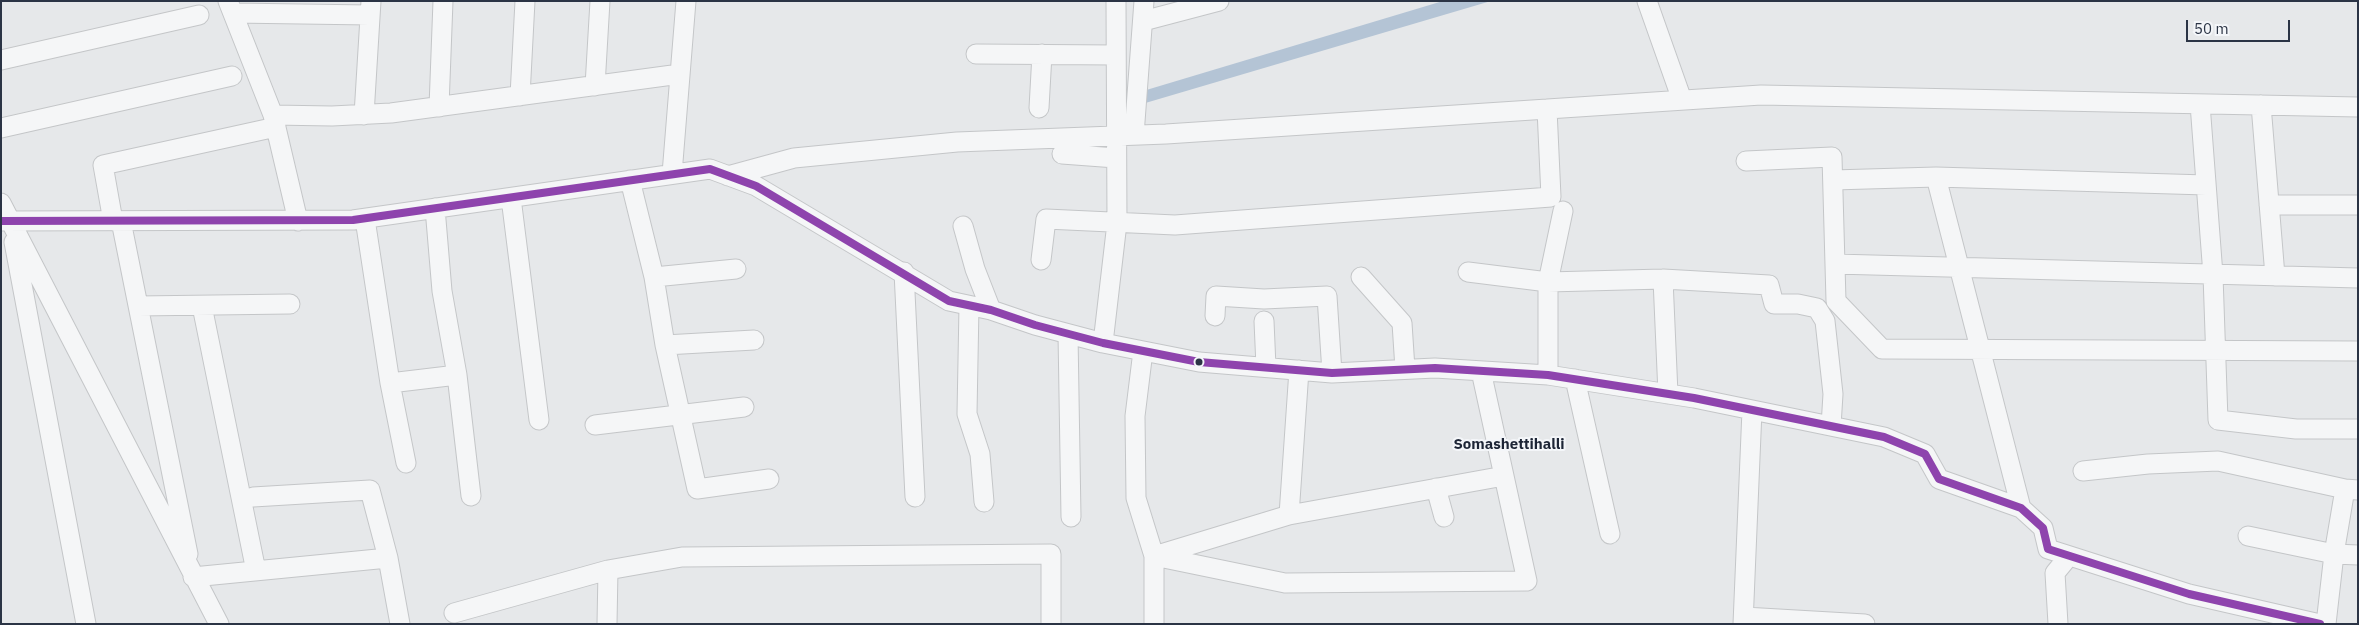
<!DOCTYPE html>
<style>
body{margin:0}
#map{position:relative;width:2359px;height:625px;overflow:hidden;background:#e6e8ea;font-family:"IBM Plex Sans",sans-serif}
canvas{display:block}
.frame{position:absolute;inset:0;border:2px solid #2b3445;pointer-events:none}
.scale{position:absolute;left:2186px;top:20px;width:104px;height:22px;box-sizing:border-box;border:2px solid #2b3445;border-top:0;padding-left:6px;font-size:15px;line-height:18px;white-space:nowrap;color:#2b3445;-webkit-text-stroke:4px #f4f6f9;paint-order:stroke}
</style>
<div id="map">
<canvas width="2359" height="625"></canvas>
<div class="frame"></div>
<div class="scale">50 m</div>
</div>
<script>
const c = document.querySelector('canvas').getContext('2d');
c.lineJoin = 'round';
function fill(path, color) { c.fillStyle = color; c.fill(path, 'evenodd'); }
const shape = rows => new Path2D(rows.map(r => 'M' + r).join(''));
function strokePath(path, color, width, dash) { c.strokeStyle = color; c.lineWidth = width; c.lineCap = dash ? 'butt' : 'round'; c.setLineDash(dash || []); c.stroke(path); }
function drawText(font, color, halo, rows, align = 'center') {
  c.font = font + ' "IBM Plex Sans",sans-serif'; c.lineWidth = 4; c.setLineDash([]); c.textBaseline = 'middle'; c.strokeStyle = halo; c.fillStyle = color; for (const [text, x, y, turn = 0] of rows) {
    c.save(); c.translate(x, y); c.rotate((+turn || 0) * Math.PI / 180); c.textAlign = isNaN(turn) ? turn : align; if (halo) c.strokeText(text, 0, 0); c.fillText(text, 0, 0); c.restore();
  }
}
const water = shape([
 [1443,1,1491,1,1142,104,1143,91]
]);
const minor = shape([
 [228,1,273,115,298,221],
 [1647,1,1682,100],
 [233,13,370,15],
 [1143,21,1219,1],
 [976,54,1115,55],
 [1,60,199,15],
 [595,86,600,1],
 [520,96,525,1],
 [2200,104,2213,275,2218,420,2296,429,2358,429],
 [2261,105,2275,276],
 [439,107,443,1],
 [1039,108,1042,54],
 [273,115,332,116,391,113,680,74],
 [364,115,371,1],
 [1,128,232,76],
 [1134,135,1144,1],
 [1062,154,1116,158],
 [1746,161,1832,157,1836,301,1882,349,2358,351],
 [672,174,686,1],
 [728,176,794,158,957,142,1166,134,1761,95,2358,107],
 [1936,177,2021,508],
 [630,180,654,277,665,345,697,489,769,479],
 [1833,180,1936,177,2206,185],
 [511,198,539,420],
 [1,203,219,624],
 [2269,205,2358,205],
 [365,219,390,383,457,375,442,291,435,208],
 [1,221,353,220,710,169,756,186,949,301,991,310,1035,325,1103,343,1199,362,1332,373,1435,368,1548,375,1694,398,1884,437,1925,454,1939,479,2021,508,2043,528,2048,549,2189,594,2320,624],
 [113,221,103,165,276,127],
 [121,221,188,554],
 [963,226,975,269,991,310],
 [14,242,86,624],
 [1041,260,1046,219,1175,225,1551,197,1547,109],
 [1835,264,2358,278],
 [904,272,915,497],
 [1468,272,1548,282,1663,279,1769,285,1774,304,1798,304,1817,308,1825,321,1833,394,1831,426],
 [654,277,736,269],
 [1361,277,1402,323,1405,369],
 [1663,279,1668,394],
 [138,306,290,304],
 [202,306,256,571],
 [969,306,967,414,980,454,984,502],
 [1215,316,1216,296,1264,299,1327,296,1332,373],
 [1264,321,1266,367],
 [1068,334,1071,517],
 [1103,343,1117,223,1116,1],
 [665,345,754,340],
 [1143,351,1135,416,1136,498,1154,556,1154,624],
 [1481,371,1527,581,1285,583,1154,556,1289,515,1504,476],
 [457,375,471,496],
 [1548,375,1548,282,1563,211],
 [1575,379,1610,534],
 [390,383,406,463],
 [595,425,744,407],
 [2083,471,2148,464,2218,461,2345,489,2358,490],
 [1436,488,1444,517],
 [1289,515,1299,370],
 [2248,536,2334,554,2358,555],
 [388,558,400,624],
 [193,577,388,558,370,490,253,497],
 [454,613,608,570,682,557,1051,554,1051,624],
 [1744,617,1865,624],
 [607,624,608,570],
 [1743,624,1752,410],
 [2058,624,2055,573,2069,556],
 [2326,624,2334,554,2345,489]
]);
const bus1 = shape([
 [1,221,353,220,710,169,756,186,949,301,991,310,1035,325,1103,343,1199,362,1332,373,1435,368,1548,375,1694,398,1884,437,1925,454,1939,479,2021,508,2043,528,2048,549,2189,594,2320,624]
]);
const markers = [
 [1199,362,4.5,"#2b3445"]
];
const neighbourhoodNames = [
 ["Somashettihalli",1509,445]
];
fill(water, '#b4c4d5');
strokePath(minor, '#c4c6c8', 21);
strokePath(minor, '#f5f6f7', 19);
strokePath(bus1, '#8e44ad', 8);
for (const [x, y, r, color] of markers) { const dot = new Path2D(); dot.arc(x, y, r, 0, 2 * Math.PI); c.fillStyle = color; c.fill(dot); strokePath(dot, '#f4f6f9', 2); }
drawText('bold 15px', '#1d2536', '#f4f6f9', neighbourhoodNames);
</script>
